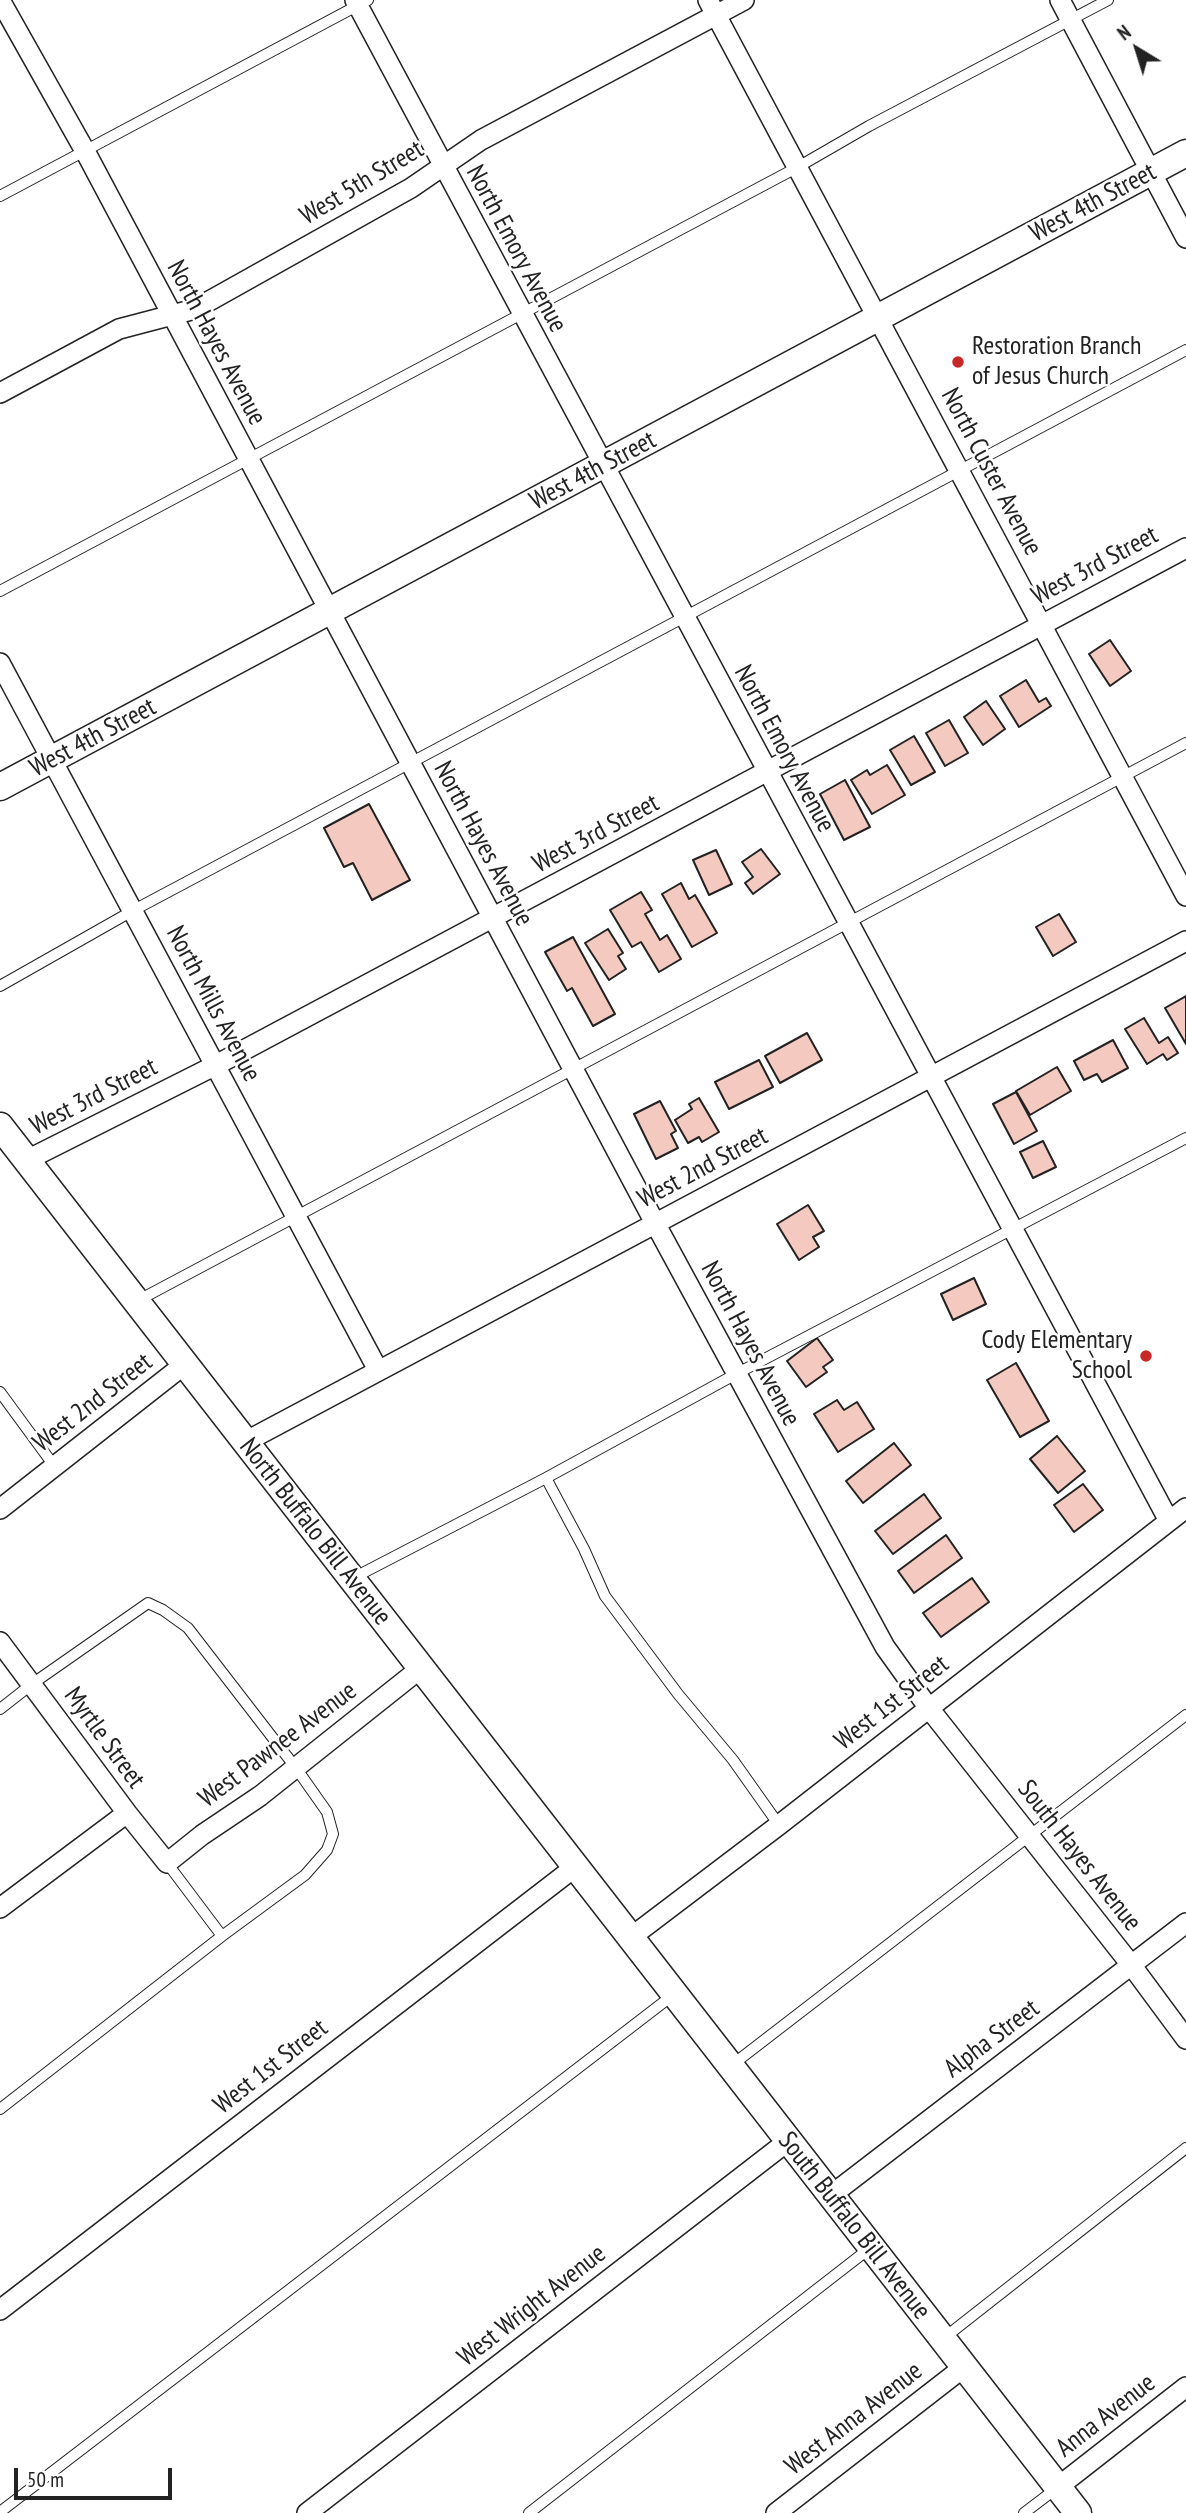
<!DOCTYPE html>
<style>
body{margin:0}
#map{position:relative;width:1186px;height:2513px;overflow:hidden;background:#fff;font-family:"PT Sans Narrow",sans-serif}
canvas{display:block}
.north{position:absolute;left:1102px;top:14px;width:70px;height:70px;-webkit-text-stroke:5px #fff;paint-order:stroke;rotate:322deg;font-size:19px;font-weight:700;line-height:28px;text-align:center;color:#222}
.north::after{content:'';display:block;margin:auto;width:24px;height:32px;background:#222;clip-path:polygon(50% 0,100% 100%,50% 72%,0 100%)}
.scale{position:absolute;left:14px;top:2468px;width:158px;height:32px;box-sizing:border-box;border:4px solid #222;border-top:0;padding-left:9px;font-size:21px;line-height:24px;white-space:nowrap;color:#222;-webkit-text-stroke:5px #fff;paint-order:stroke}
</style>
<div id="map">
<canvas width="1186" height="2513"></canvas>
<div class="north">N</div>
<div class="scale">50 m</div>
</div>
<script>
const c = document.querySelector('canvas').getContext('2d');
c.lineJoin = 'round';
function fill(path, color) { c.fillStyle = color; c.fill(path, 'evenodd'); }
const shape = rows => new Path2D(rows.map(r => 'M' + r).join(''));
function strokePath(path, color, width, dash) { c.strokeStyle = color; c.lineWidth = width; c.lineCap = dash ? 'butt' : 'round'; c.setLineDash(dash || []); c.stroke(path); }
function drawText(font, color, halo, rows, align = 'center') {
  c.font = font + ' "PT Sans Narrow",sans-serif'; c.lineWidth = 5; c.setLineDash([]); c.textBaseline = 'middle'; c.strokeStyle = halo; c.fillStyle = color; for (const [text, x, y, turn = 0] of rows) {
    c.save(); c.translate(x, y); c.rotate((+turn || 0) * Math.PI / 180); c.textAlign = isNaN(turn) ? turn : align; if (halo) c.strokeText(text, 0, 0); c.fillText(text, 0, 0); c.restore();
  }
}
const building = shape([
 [1110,640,1131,671,1110,686,1089,654,1110,640],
 [1026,680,1039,702,1046,698,1051,706,1019,727,1000,696,1026,680],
 [986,701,1005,729,983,745,964,717,986,701],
 [949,720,968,753,945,766,926,733,949,720],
 [914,736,935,772,911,785,890,750,914,736],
 [887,765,905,795,872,814,851,780,867,770,870,775,887,765],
 [845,780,870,827,844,840,820,794,845,780],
 [369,804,410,880,372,900,353,863,344,867,324,828,369,804],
 [761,849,780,874,753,894,745,883,753,877,742,862,761,849],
 [716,850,732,884,709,895,693,860,716,850],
 [681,883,689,899,695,895,717,933,692,947,662,894,681,883],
 [641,892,652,910,645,914,660,940,667,935,681,959,659,972,641,942,632,947,610,910,641,892],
 [1059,914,1076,942,1053,956,1036,927,1059,914],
 [608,929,623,953,618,956,626,969,609,980,585,943,608,929],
 [573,937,615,1014,593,1026,572,988,567,991,545,952,573,937],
 [1186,996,1186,1044,1165,1008,1186,996],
 [1144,1018,1159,1043,1168,1037,1178,1053,1167,1060,1163,1054,1147,1064,1125,1029,1144,1018],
 [807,1033,822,1060,780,1083,765,1056,807,1033],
 [1113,1040,1128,1068,1102,1082,1097,1074,1084,1080,1074,1061,1113,1040],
 [759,1060,773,1087,729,1109,715,1082,759,1060],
 [1057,1067,1071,1091,1030,1115,1016,1091,1057,1067],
 [1016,1092,1037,1131,1014,1144,993,1104,1016,1092],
 [699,1098,719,1132,702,1142,699,1137,688,1143,675,1120,692,1109,689,1104,699,1098],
 [660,1101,676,1131,671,1134,678,1148,656,1159,634,1114,660,1101],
 [1043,1141,1056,1167,1033,1178,1020,1152,1043,1141],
 [808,1205,824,1231,813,1237,819,1247,799,1260,777,1224,808,1205],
 [974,1278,986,1304,953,1320,941,1294,974,1278],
 [817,1338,833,1360,823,1367,827,1372,806,1387,787,1361,817,1338],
 [1016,1363,1049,1421,1020,1437,987,1380,1016,1363],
 [837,1400,844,1410,857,1402,874,1429,838,1452,814,1414,837,1400],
 [1057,1436,1085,1471,1058,1493,1030,1459,1057,1436],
 [894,1443,911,1465,863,1503,846,1481,894,1443],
 [1083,1484,1103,1510,1074,1532,1054,1505,1083,1484],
 [924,1494,941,1518,893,1554,875,1531,924,1494],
 [946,1535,962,1558,914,1593,898,1571,946,1535],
 [972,1578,989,1602,941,1637,923,1613,972,1578]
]);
const lane = shape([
 [0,196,368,0],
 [0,591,798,167,869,126,1108,0],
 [0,986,134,910,1186,350],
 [137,1301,1186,743],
 [0,1392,55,1467],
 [546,1478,584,1549,605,1596,678,1694,733,1760,779,1825],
 [355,1577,546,1478,736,1374,1186,1138],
 [0,1709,32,1684,148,1603,163,1610,188,1628,296,1768,327,1812,333,1834,327,1850,305,1875,222,1936,0,2109],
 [167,1863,222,1936],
 [732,2065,1186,1715],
 [944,2338,1186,2148],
 [0,2512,673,1995],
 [529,2513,870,2248],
 [1024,2513,1057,2488]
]);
const street = shape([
 [0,0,85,151,655,1223,885,1647,928,1707,1132,1966,1186,2039],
 [355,0,1169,1521],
 [708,0,1186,896],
 [1060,0,1186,238],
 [0,393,119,329,195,309,411,188,481,140,744,0],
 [0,663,378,1370],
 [27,1160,216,1065,1186,548],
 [245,1442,1186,941],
 [0,1509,185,1364],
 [0,1642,127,1813,167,1863,202,1835,260,1796,421,1668],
 [0,1908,127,1813],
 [630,1938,779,1825,1186,1508],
 [830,2196,1186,1923],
 [0,2310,575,1867],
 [1058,2487,1186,2387],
 [307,2513,788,2141],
 [776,2513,964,2367]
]);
const secondary = shape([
 [0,787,1186,153],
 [0,1126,1078,2513]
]);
const markers = [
 [958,362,7,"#c62828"],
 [1146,1356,7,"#c62828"]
];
const streetNames = [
 ["West 5th Street",362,183,-31],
 ["West 4th Street",1093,203,-28],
 ["North Emory Avenue",516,249,62],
 ["North Hayes Avenue",216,343,62],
 ["West 4th Street",593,471,-28],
 ["North Custer Avenue",991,472,62],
 ["West 3rd Street",1095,566,-28],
 ["West 4th Street",93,738,-28],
 ["North Emory Avenue",784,749,62],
 ["West 3rd Street",596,834,-28],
 ["North Hayes Avenue",483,844,62],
 ["North Mills Avenue",213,1004,62],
 ["West 3rd Street",94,1097,-27],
 ["West 2nd Street",703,1168,-28],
 ["North Hayes Avenue",750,1344,62],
 ["West 2nd Street",93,1403,-38],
 ["North Buffalo Bill Avenue",315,1532,52],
 ["West 1st Street",892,1703,-38],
 ["Myrtle Street",104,1738,54],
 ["West Pawnee Avenue",278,1745,-37],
 ["South Hayes Avenue",1079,1856,52],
 ["Alpha Street",992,2039,-37],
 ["West 1st Street",271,2067,-38],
 ["South Buffalo Bill Avenue",854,2226,52],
 ["West Wright Avenue",532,2306,-38],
 ["Anna Avenue",1106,2416,-38],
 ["West Anna Avenue",854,2419,-38]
];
const poiNames = [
 ["Restoration Branch",972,347],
 ["of Jesus Church",972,377],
 ["Cody Elementary",1132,1341,"right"],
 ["School",1132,1371,"right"]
];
fill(building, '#f3c9c0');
strokePath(building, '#222', 2);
strokePath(lane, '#222', 12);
strokePath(street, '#222', 22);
strokePath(secondary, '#222', 29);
strokePath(lane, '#fff', 10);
strokePath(street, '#fff', 19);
strokePath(secondary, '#fff', 26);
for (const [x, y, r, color] of markers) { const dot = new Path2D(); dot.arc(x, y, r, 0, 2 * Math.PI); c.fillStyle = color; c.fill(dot); strokePath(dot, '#fff', 2.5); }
drawText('26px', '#222', '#fff', streetNames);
drawText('26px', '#222', '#fff', poiNames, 'left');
</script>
